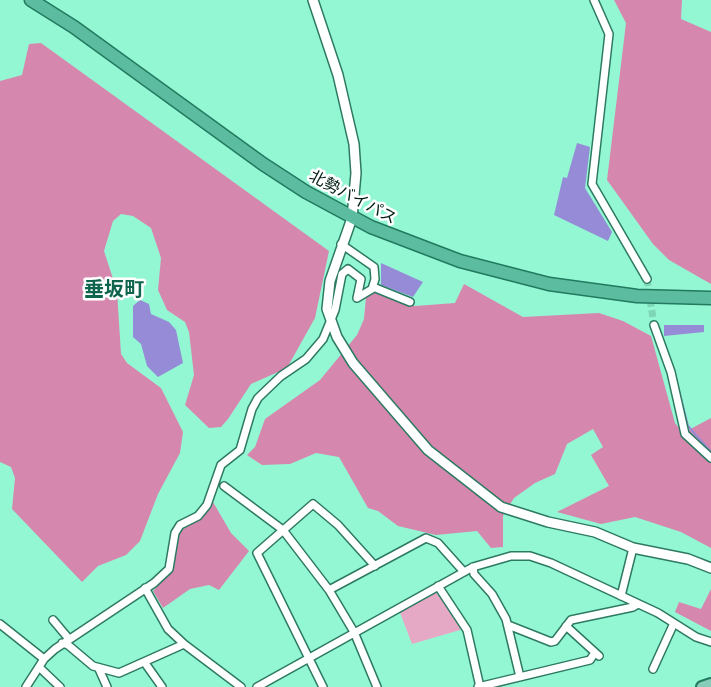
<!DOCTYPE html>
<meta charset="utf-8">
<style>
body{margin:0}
canvas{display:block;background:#94f7d3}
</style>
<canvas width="711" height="687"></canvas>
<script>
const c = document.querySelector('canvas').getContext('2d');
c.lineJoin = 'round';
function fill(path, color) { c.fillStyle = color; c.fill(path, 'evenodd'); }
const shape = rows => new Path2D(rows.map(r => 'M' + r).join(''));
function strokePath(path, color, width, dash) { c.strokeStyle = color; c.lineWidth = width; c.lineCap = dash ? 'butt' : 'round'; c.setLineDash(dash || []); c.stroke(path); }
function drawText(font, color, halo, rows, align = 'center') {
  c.font = font + ' Barlow,"Noto Sans JP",sans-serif'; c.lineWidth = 5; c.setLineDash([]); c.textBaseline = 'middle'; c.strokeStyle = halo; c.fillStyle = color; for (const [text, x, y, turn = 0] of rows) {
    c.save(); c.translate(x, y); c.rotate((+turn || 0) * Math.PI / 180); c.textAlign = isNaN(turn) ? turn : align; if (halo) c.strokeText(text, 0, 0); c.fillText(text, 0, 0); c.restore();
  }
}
const green = shape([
 [435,591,462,627,460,630,412,644,399,610]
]);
const forest = shape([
 [614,0,682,0,681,19,711,32,711,284,669,260,653,244,607,180,626,23],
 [41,43,329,251,315,318,287,368,251,384,228,419,221,427,209,428,185,405,194,375,189,332,185,322,167,310,158,290,161,258,151,228,133,216,121,214,113,221,104,251,117,291,121,354,127,363,161,388,183,432,180,453,158,494,140,541,126,555,98,566,82,582,12,509,15,478,11,467,0,462,0,81,22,75,29,44],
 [464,284,523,317,599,313,623,321,651,336,675,423,683,433,711,418,711,548,681,532,635,517,601,524,557,512,609,486,591,455,603,447,593,429,567,444,555,474,535,483,514,498,503,516,503,547,491,548,477,531,436,535,398,526,378,511,368,508,339,457,316,453,290,464,262,465,247,455,255,447,265,419,320,380,357,335,364,319,366,297,375,291,415,306,455,303],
 [213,502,231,533,249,551,219,590,209,585,190,589,163,608,153,591,174,568,176,542,180,531,202,517],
 [711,589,711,631,675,612,679,602,701,609]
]);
const water = shape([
 [577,143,590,147,585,188,612,232,608,241,554,215,563,177,567,178],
 [381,263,423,282,413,297,381,285],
 [140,300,149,304,151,314,169,322,176,330,183,363,158,377,147,366,141,344,133,337,133,306],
 [664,325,704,325,704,332,664,336]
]);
const stream = shape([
 [674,371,688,426,711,452]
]);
const minorTunnel = shape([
 [647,279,654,325]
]);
const minor = shape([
 [594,0,609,34,592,184,647,279],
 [373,287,410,302],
 [654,325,671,372,685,434,711,458],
 [224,486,283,530,329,590,354,632,377,687],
 [473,567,474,574,492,594,506,619,520,677],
 [438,586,467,630,480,687],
 [145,588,168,629,184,644],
 [329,590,426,538,438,543,464,572],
 [621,596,633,548],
 [53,620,69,639],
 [0,624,44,659],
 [508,625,551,642,555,641,571,620,633,607,638,604],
 [566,626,599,656],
 [62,643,68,645,93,666,119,673,184,644,241,687],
 [145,663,162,687],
 [39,667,60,687],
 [99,669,107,687],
 [653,669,674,623],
 [26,687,44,659,55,649,154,583,169,569,175,533,180,525,198,516,207,505,221,465,240,450,252,409,258,398,281,376,306,359,323,339,335,310,342,274,348,269,361,279,357,298,372,289,375,279,374,267,341,244],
 [257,687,473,567,511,556,530,556,551,563,658,613,696,637,711,642],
 [323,687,257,553,313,504,338,525,375,566],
 [478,687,590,660,594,654]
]);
const tertiary = shape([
 [313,0,338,75,354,144,356,173,352,218,330,281,327,309,337,337,353,363,428,450,501,507,548,522,595,532,633,548,688,559,711,568]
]);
const primary = shape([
 [702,687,711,684]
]);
const trunk = shape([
 [31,0,74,27,263,164,306,192,371,227,460,261,549,284,637,296,711,298]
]);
const streetNames = [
 ["北勢バイパス",353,197,28]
];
const quarterNames = [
 ["垂坂町",114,289]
];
fill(green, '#e5a9c6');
fill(forest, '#d687ae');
fill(water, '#958bd6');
strokePath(stream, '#958bd6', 2);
strokePath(minorTunnel, '#7ed6b6', 7, [7, 3.5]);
strokePath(minor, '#2d7a62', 10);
strokePath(tertiary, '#2d7a62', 12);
strokePath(primary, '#227a5f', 14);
strokePath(trunk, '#227a5f', 15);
strokePath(minor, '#fff', 7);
strokePath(tertiary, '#fff', 9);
strokePath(primary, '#85cdb8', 10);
strokePath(trunk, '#5cbca0', 12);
drawText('16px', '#001d13', '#fff', streetNames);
drawText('bold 20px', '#0e644c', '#fff', quarterNames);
</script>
